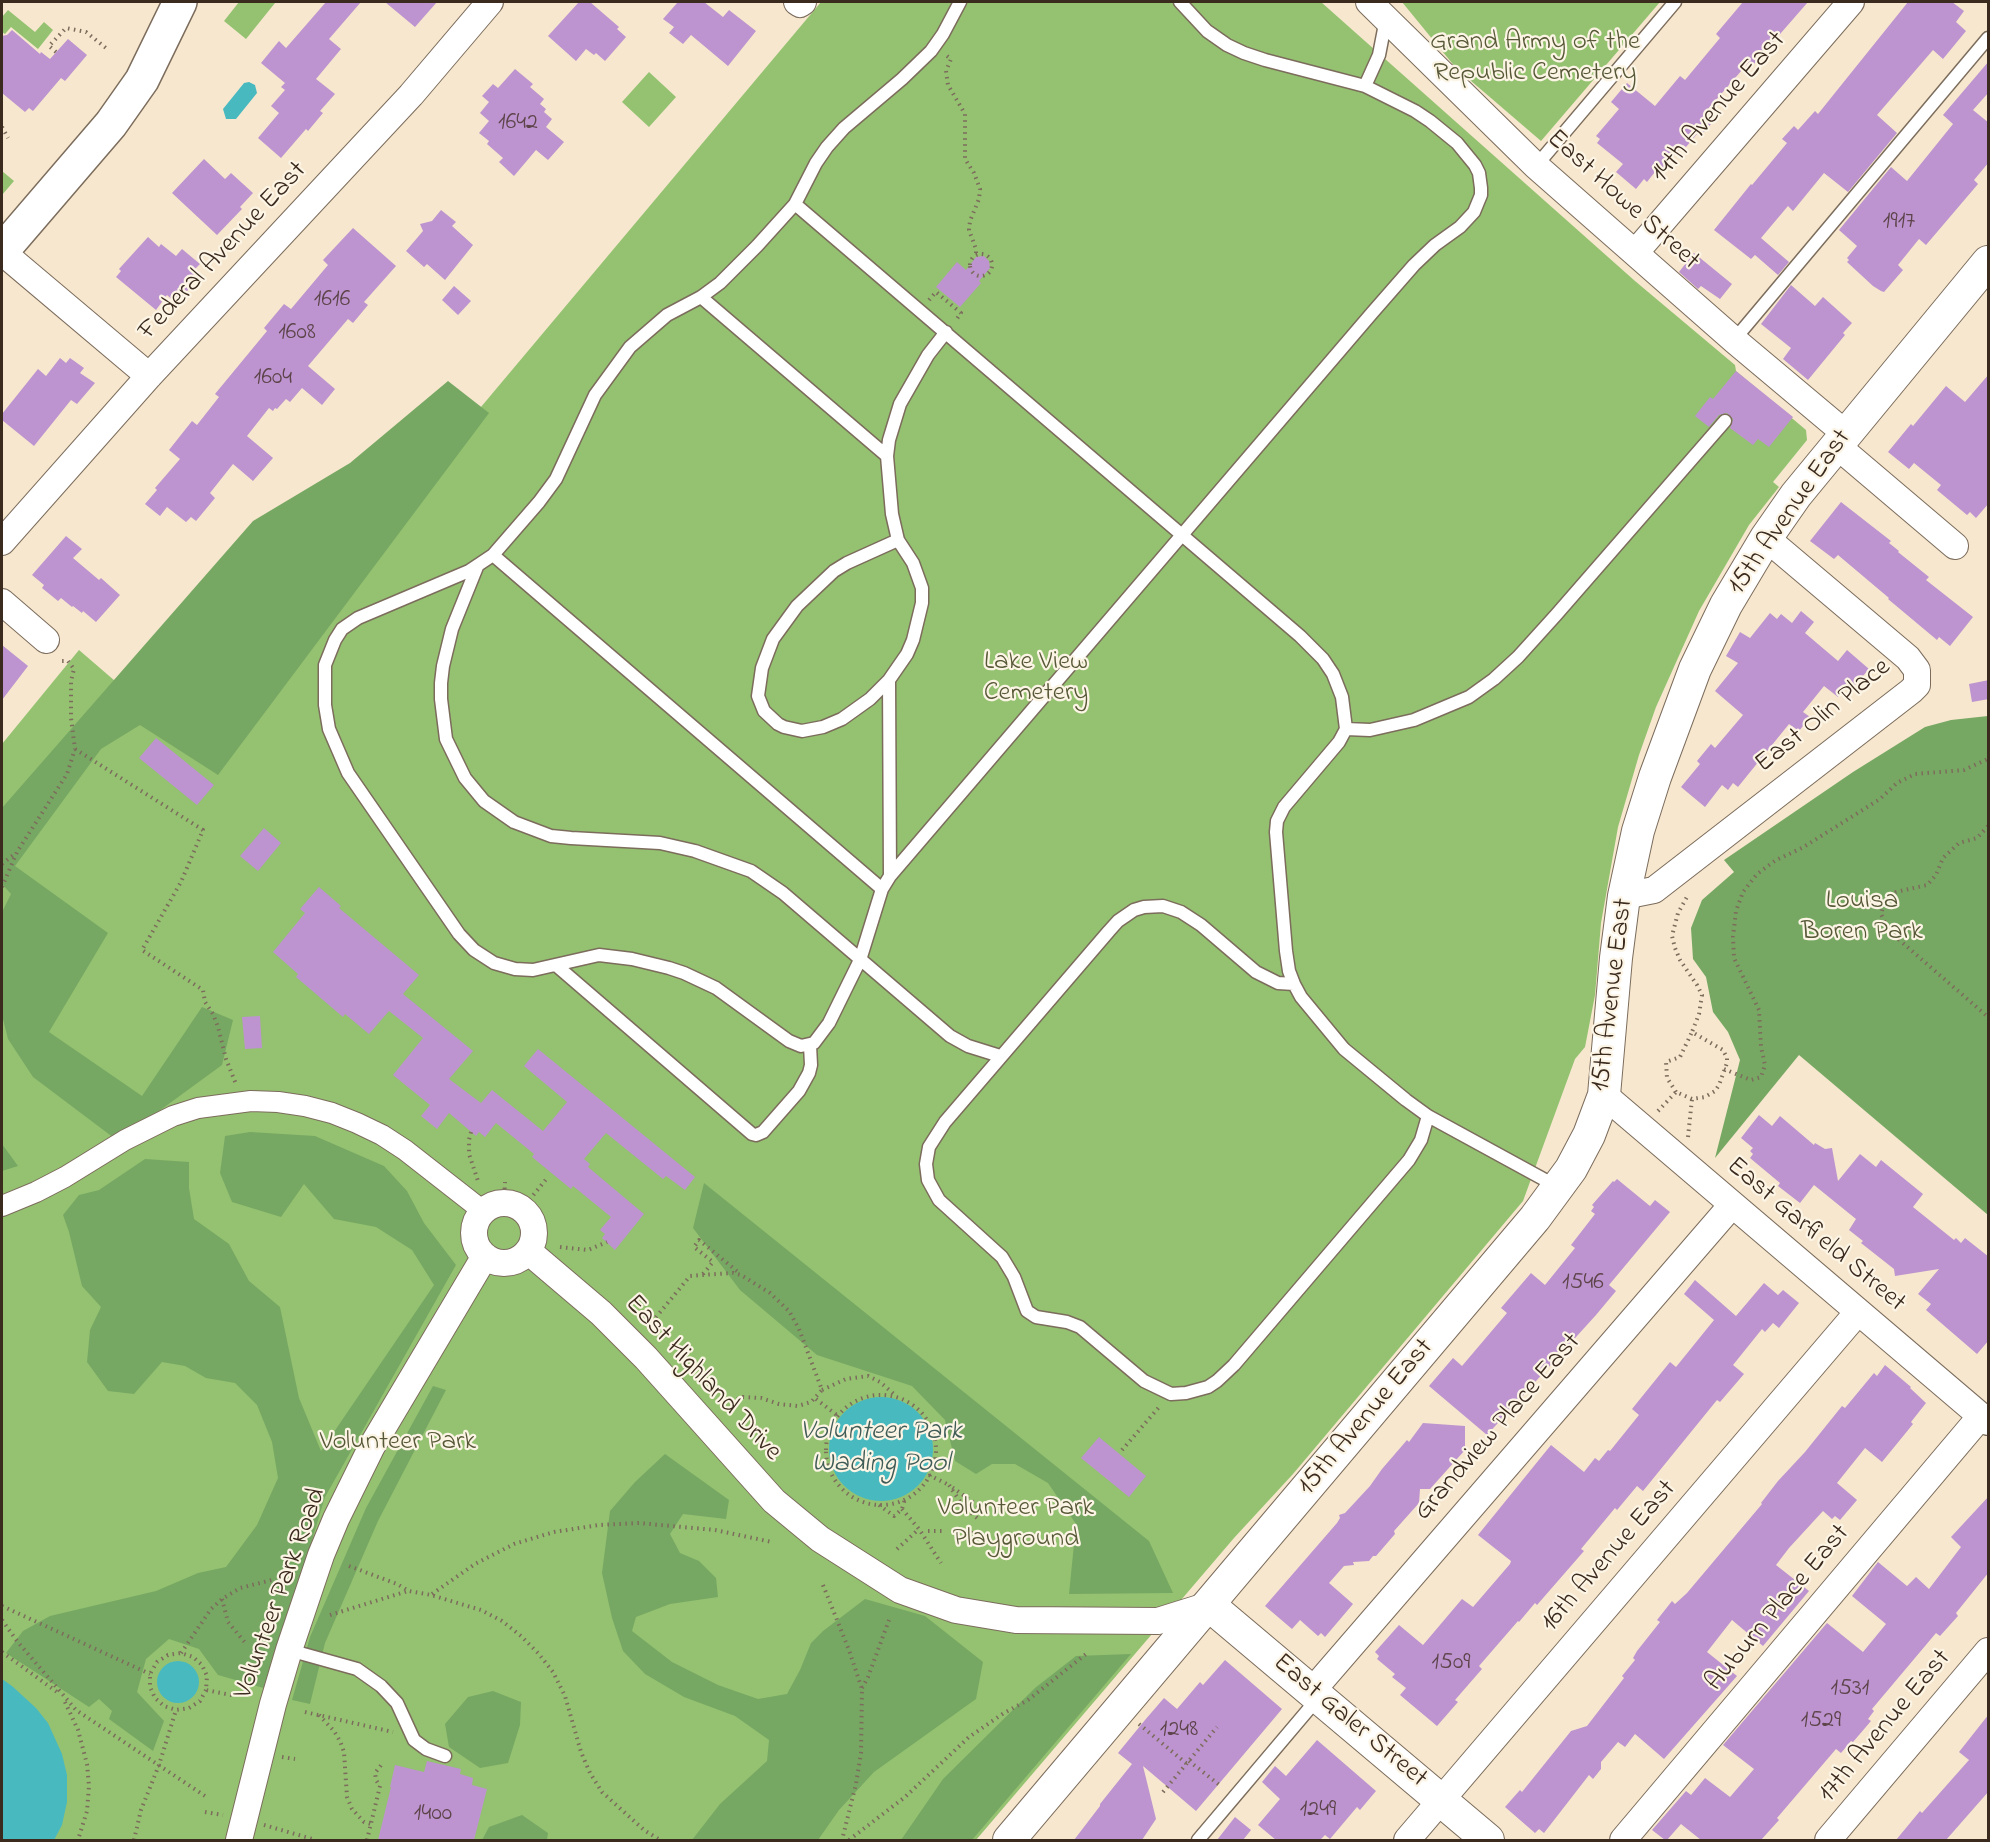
<!DOCTYPE html>
<style>
body{margin:0}
#map{position:relative;width:1990px;height:1842px;overflow:hidden;background:#f6e7ce;font-family:"Indie Flower",sans-serif}
canvas{display:block}
.frame{position:absolute;inset:0;border:3px solid #3b2a1e;pointer-events:none}
</style>
<div id="map">
<canvas width="1990" height="1842"></canvas>
<div class="frame"></div>
</div>
<script>
const c = document.querySelector('canvas').getContext('2d');
c.lineJoin = 'round';
function fill(path, color) { c.fillStyle = color; c.fill(path, 'evenodd'); }
const shape = rows => new Path2D(rows.map(r => 'M' + r).join(''));
function strokePath(path, color, width, dash) { c.strokeStyle = color; c.lineWidth = width; c.lineCap = dash ? 'butt' : 'round'; c.setLineDash(dash || []); c.stroke(path); }
function drawText(font, color, halo, rows, align = 'center') {
  c.font = font + ' "Indie Flower",sans-serif'; c.lineWidth = 4.5; c.setLineDash([]); c.textBaseline = 'middle'; c.strokeStyle = halo; c.fillStyle = color; for (const [text, x, y, turn = 0] of rows) {
    c.save(); c.translate(x, y); c.rotate((+turn || 0) * Math.PI / 180); c.textAlign = isNaN(turn) ? turn : align; if (halo) c.strokeText(text, 0, 0); c.fillText(text, 0, 0); c.restore();
  }
}
const green = shape([
 [239,2,275,3,246,39,224,21],
 [821,2,1321,2,1635,281,1735,365,1736,371,1806,430,1807,440,1773,482,1779,487,1749,525,1699,611,1656,707,1639,755,1618,827,1601,923,1595,995,1585,1047,1575,1059,1523,1201,1293,1474,1234,1538,976,1840,2,1840,2,744,79,650,122,687,350,563],
 [1402,2,1660,2,1541,141,1456,68],
 [8,10,35,32,44,22,53,30,38,49,11,27,5,34,2,32,2,17],
 [649,72,676,97,649,127,622,102],
 [2,171,14,181,2,195]
]);
const forest = shape([
 [448,381,489,413,218,775,140,725,101,749,15,866,108,933,49,1032,142,1096,202,1007,233,1020,222,1065,118,1141,33,1077,8,1039,2,1015,2,912,11,894,2,884,2,808,253,521,350,463],
 [1988,716,1988,1215,1799,1055,1715,1158,1740,1060,1728,1032,1713,1012,1706,977,1693,959,1691,928,1702,900,1734,872,1724,860,1853,772,1925,727,1951,720],
 [250,1132,315,1136,384,1166,407,1191,424,1223,456,1265,325,1497,267,1689,218,1675,199,1649,169,1639,146,1659,137,1692,164,1721,153,1751,109,1719,112,1711,99,1699,89,1707,6,1653,23,1631,50,1616,156,1591,198,1573,226,1567,257,1525,278,1478,272,1442,257,1405,235,1383,206,1378,185,1366,162,1362,134,1394,108,1391,87,1362,90,1330,101,1307,82,1286,69,1232,63,1215,79,1195,99,1190,145,1159,189,1162,189,1188,194,1219,229,1244,249,1281,280,1307,299,1398,321,1451,434,1285,412,1250,376,1227,334,1219,304,1184,281,1217,232,1202,220,1173,225,1136],
 [2,1144,18,1166,2,1171],
 [704,1183,1149,1541,1173,1593,1069,1594,1076,1524,1048,1483,1015,1464,992,1464,976,1474,955,1461,945,1420,912,1386,817,1355,740,1290,693,1228],
 [433,1386,446,1390,378,1521,325,1643,310,1704,292,1700,310,1637,366,1508],
 [665,1454,729,1500,726,1519,683,1514,670,1534,680,1553,699,1561,716,1578,718,1597,670,1604,636,1617,632,1631,672,1662,718,1685,758,1699,787,1694,800,1670,811,1643,823,1631,865,1599,925,1616,983,1662,976,1699,874,1772,839,1810,818,1840,692,1840,720,1804,767,1761,769,1740,735,1716,684,1697,645,1674,623,1651,612,1618,602,1573,610,1511,635,1482],
 [1131,1654,972,1840,901,1840,943,1779,1035,1688,1076,1656],
 [493,1691,521,1702,520,1725,508,1763,480,1768,449,1747,445,1724,468,1697],
 [522,1815,548,1833,547,1840,482,1840,489,1827]
]);
const water = shape([
 [249,82,255,85,257,93,236,119,226,119,223,109,244,83],
 '829 1449a52 52 0 1 1 104 0a52 52 0 1 1-104 0Z',
 '157 1682a21 21 0 1 1 42 0a21 21 0 1 1-42 0Z',
 [2,1679,12,1686,36,1708,48,1723,62,1754,67,1775,67,1802,62,1825,54,1840,2,1840]
]);
const building = shape([
 [326,2,361,2,329,39,341,49,316,79,335,94,320,111,323,113,308,131,306,129,281,158,258,138,279,113,271,106,285,90,281,87,285,83,261,63,279,41,286,48],
 [385,2,437,2,415,27],
 [579,2,590,2,619,27,617,29,626,37,605,61,596,53,594,55,586,49,576,61,548,36],
 [678,2,704,2,723,17,729,10,756,31,728,66,691,35,683,44,669,33,674,27,663,19],
 [1743,2,1808,2,1753,65,1749,62,1708,109,1713,114,1707,121,1711,124,1700,137,1697,134,1686,147,1683,145,1661,171,1658,168,1647,182,1644,179,1636,189,1616,172,1623,164,1597,143,1600,139,1596,136,1619,109,1611,102,1627,83,1655,106,1680,76,1685,80,1720,38,1716,34],
 [1908,2,1952,2,1964,11,1956,22,1966,31,1943,59,1933,50,1877,115,1897,133,1848,192,1824,173,1793,211,1788,206,1761,238,1789,262,1778,275,1755,255,1751,259,1714,230,1751,184,1752,185,1787,143,1782,139,1794,126,1798,130,1815,111,1818,114],
 [12,30,40,54,41,52,50,59,68,39,87,55,65,81,61,78,33,111,29,108,25,112,2,93,2,36,7,35],
 [1989,61,1989,92,1973,110,1989,123,1989,162,1974,180,1978,184,1926,245,1919,239,1898,265,1903,270,1884,292,1881,291,1873,286,1847,262,1849,260,1847,258,1857,246,1839,230,1891,167,1907,181,1953,124,1943,115],
 [515,69,533,84,530,87,544,99,540,104,546,109,544,112,552,119,546,127,564,142,548,160,536,150,514,176,499,162,503,158,487,144,489,141,479,133,489,121,480,113,489,102,482,96,493,84,498,88],
 [204,159,225,179,231,173,253,193,240,207,242,209,217,235,172,193],
 [441,210,456,222,452,226,473,245,445,280,427,264,424,267,406,251,423,231,420,224,432,221],
 [353,228,396,266,364,302,368,305,353,323,348,319,308,366,335,389,322,405,302,388,290,402,286,399,277,409,275,408,273,411,269,408,247,436,273,458,253,481,233,464,210,493,215,498,196,521,191,517,186,522,167,507,160,516,145,504,157,490,155,488,180,459,169,450,192,421,197,425,219,397,215,394,267,331,264,328,284,304,291,309,328,265,323,260],
 [148,237,159,247,161,244,176,256,182,249,200,264,193,271,199,276,177,304,167,295,156,310,116,277,121,271,119,269],
 [1694,253,1732,284,1720,299,1701,286,1698,289,1679,272],
 [984,256,989,261,990,268,979,281,981,283,960,307,936,287,957,262,966,270,976,257],
 [1791,285,1815,306,1823,297,1852,323,1843,333,1845,335,1808,380,1783,359,1791,348,1761,324],
 [454,286,471,301,458,315,442,300],
 [60,358,66,363,70,358,84,368,80,373,95,383,77,404,71,400,34,446,2,420,2,414,38,369,46,376],
 [1736,371,1793,417,1769,447,1758,439,1753,445,1730,428,1733,419,1727,413,1719,415,1709,427,1695,416,1710,397,1713,399],
 [1989,374,1989,503,1976,518,1970,512,1967,515,1937,490,1941,485,1914,463,1909,469,1888,452,1911,424,1913,426,1946,386,1965,402],
 [1841,502,1891,541,1889,543,1899,551,1898,552,1929,577,1926,580,1973,617,1950,646,1939,637,1937,640,1888,599,1889,598,1838,555,1834,559,1810,541],
 [66,536,82,549,73,558,99,580,101,578,120,595,96,622,83,611,82,613,73,606,72,607,61,598,58,601,42,588,44,585,32,575],
 [1801,611,1814,622,1805,633,1838,661,1847,650,1869,669,1855,685,1853,684,1849,688,1847,686,1838,697,1824,686,1803,712,1810,717,1799,731,1789,724,1738,787,1733,783,1728,790,1722,785,1705,807,1681,787,1700,764,1697,761,1711,744,1715,748,1743,715,1715,691,1738,663,1726,656,1740,632,1750,638,1770,613,1777,619,1781,614,1792,623],
 [2,645,28,666,2,700],
 [1989,680,1989,699,1972,702,1969,684],
 [156,738,214,785,197,805,139,758],
 [264,828,281,843,258,871,240,856],
 [319,887,341,906,339,908,419,975,403,994,473,1051,449,1079,481,1103,492,1090,543,1131,567,1102,524,1066,538,1049,695,1177,685,1190,666,1176,663,1179,606,1133,584,1159,590,1164,588,1167,644,1214,615,1250,602,1238,605,1234,600,1230,611,1217,573,1186,571,1189,532,1157,534,1154,496,1123,485,1137,479,1132,476,1136,449,1113,437,1129,421,1116,430,1105,393,1075,423,1038,389,1011,369,1034,345,1014,343,1017,296,977,298,974,273,952,305,913,300,909],
 [260,1016,262,1048,245,1049,242,1017],
 [1759,1115,1772,1126,1780,1116,1814,1145,1815,1143,1825,1149,1832,1148,1838,1181,1860,1154,1876,1167,1881,1160,1923,1194,1913,1207,1954,1240,1956,1238,1961,1243,1965,1238,1989,1257,1989,1340,1977,1354,1926,1310,1931,1304,1918,1294,1939,1269,1895,1276,1894,1269,1861,1243,1863,1241,1849,1230,1856,1219,1814,1185,1800,1203,1778,1186,1780,1183,1750,1158,1753,1154,1750,1151,1753,1148,1741,1138],
 [1617,1179,1650,1206,1655,1200,1670,1212,1609,1285,1616,1291,1596,1315,1487,1435,1429,1386,1453,1358,1462,1366,1507,1313,1501,1308,1531,1273,1545,1285,1575,1248,1571,1245,1595,1214,1591,1211,1594,1207,1592,1205,1613,1181,1614,1182],
 [1695,1280,1736,1316,1764,1283,1778,1295,1783,1290,1799,1303,1779,1328,1773,1323,1765,1332,1762,1329,1733,1365,1744,1374,1720,1402,1717,1400,1643,1491,1637,1486,1617,1510,1615,1508,1581,1549,1584,1551,1537,1605,1535,1603,1519,1622,1518,1621,1479,1666,1482,1669,1455,1700,1458,1702,1437,1726,1400,1695,1406,1688,1392,1677,1395,1674,1377,1659,1379,1656,1375,1652,1399,1625,1423,1645,1462,1599,1473,1607,1510,1564,1511,1561,1478,1535,1551,1445,1584,1472,1595,1458,1599,1461,1608,1450,1610,1451,1639,1415,1632,1409,1670,1362,1676,1367,1714,1320,1684,1294],
 [1885,1365,1911,1387,1910,1388,1926,1403,1911,1422,1913,1424,1882,1462,1865,1448,1837,1483,1857,1500,1840,1520,1835,1516,1832,1519,1823,1511,1789,1548,1776,1565,1809,1591,1763,1646,1732,1620,1707,1652,1737,1676,1664,1759,1635,1734,1625,1747,1618,1742,1601,1762,1601,1769,1593,1779,1589,1775,1544,1833,1539,1829,1535,1833,1505,1807,1520,1790,1522,1792,1571,1731,1587,1726,1624,1678,1622,1676,1635,1660,1633,1658,1637,1651,1660,1622,1657,1620,1672,1601,1675,1604,1687,1593,1762,1504,1761,1503,1778,1481,1805,1452,1842,1406,1845,1408,1874,1373,1877,1376],
 [1423,1423,1465,1426,1465,1450,1430,1489,1420,1489,1419,1503,1394,1531,1395,1534,1376,1556,1373,1556,1369,1561,1353,1562,1354,1565,1344,1566,1329,1583,1353,1604,1325,1637,1321,1633,1318,1636,1300,1620,1292,1629,1265,1606,1337,1523,1340,1518,1339,1515,1345,1513,1370,1486,1382,1469,1407,1440,1409,1442],
 [1099,1437,1146,1476,1129,1497,1081,1458],
 [1989,1496,1989,1572,1956,1613,1958,1616,1940,1636,1936,1633,1872,1709,1874,1711,1868,1719,1871,1721,1853,1742,1851,1741,1841,1753,1836,1749,1777,1818,1779,1820,1761,1840,1701,1840,1681,1824,1667,1840,1665,1840,1652,1830,1686,1791,1691,1795,1705,1778,1730,1797,1754,1769,1723,1745,1827,1623,1863,1652,1886,1624,1852,1596,1878,1562,1907,1586,1916,1577,1929,1589,1961,1547,1951,1537],
 [1225,1660,1282,1709,1196,1811,1143,1766,1156,1819,1142,1840,1074,1840,1100,1806,1100,1804,1132,1764,1118,1753,1145,1720,1164,1698,1177,1709,1200,1682,1203,1685],
 [1989,1714,1989,1791,1946,1840,1896,1840,1920,1811,1922,1813,1969,1760,1959,1752],
 [1317,1740,1376,1791,1360,1810,1357,1807,1330,1839,1325,1835,1320,1840,1276,1840,1258,1825,1280,1799,1262,1782,1275,1766,1286,1776],
 [427,1761,461,1769,460,1774,473,1778,472,1785,487,1789,474,1840,378,1840,391,1787,390,1787,395,1765,424,1772],
 [1235,1817,1251,1830,1243,1840,1217,1840]
]);
const path = shape([
 [56,52,49,46,66,28,86,32,106,48],
 [947,56,951,59,946,71,948,85,965,114,965,159,974,173,980,189,979,199,970,221,969,230,976,249,976,255],
 [2,127,8,138],
 '970 265a11 11 0 1 1 22 0a11 11 0 1 1-22 0Z',
 [929,300,936,292,961,313,956,320],
 [75,749,203,830,181,882,142,950,203,990,205,1002,213,1014,218,1027,226,1059,236,1084],
 [1988,826,1977,838,1959,843,1943,858,1936,875,1927,885,1896,892,1885,900,1881,914,1889,931,1988,1017],
 [2,864,16,853],
 [2,887,17,852,67,774,75,749,71,718,71,681,74,669,68,661,62,661],
 [1724,1069,1751,1080,1761,1077,1765,1065,1761,1047,1759,1010,1734,958,1733,937,1736,911,1743,892,1757,874,1776,860,1802,848,1861,811,1880,799,1897,783,1915,774,1964,770,1988,759],
 [1676,1092,1667,1078,1666,1062,1680,1057,1692,1032],
 [1658,1111,1676,1092,1692,1099,1705,1097,1715,1091,1719,1085,1727,1063,1727,1058,1723,1050,1692,1032,1699,1014,1702,995,1697,985,1680,960,1675,948,1672,936,1678,913,1688,895],
 [471,1132,469,1140,469,1154,478,1181],
 [1688,1137,1692,1099],
 [504,1201,505,1182],
 [522,1209,548,1177],
 [560,1247,588,1250,607,1242],
 [703,1274,713,1262,694,1247,699,1240,738,1272],
 [652,1322,690,1276,702,1275,733,1273,741,1275,770,1293,789,1311,799,1329,822,1390,811,1402,798,1406,779,1404,761,1398,743,1397,729,1402],
 [822,1390,846,1379,868,1376,880,1382,896,1396],
 '826 1450a55 55 0 1 1 110 0a55 55 0 1 1-110 0Z',
 [816,1399,838,1416],
 [1122,1450,1160,1406],
 [929,1475,949,1485],
 [879,1505,894,1516,902,1509,905,1499],
 [902,1509,919,1529,941,1563],
 [977,1518,963,1506,949,1485,984,1510],
 [928,1531,942,1531],
 [971,1532,974,1528],
 [897,1549,919,1529],
 [349,1566,397,1584,409,1591,431,1595,481,1610,502,1621,521,1636,538,1653,553,1672,565,1696,581,1752,590,1773,602,1792,644,1830,660,1840],
 [823,1585,849,1650,862,1689,861,1753,856,1784,842,1840],
 [432,1594,475,1564,514,1544,554,1532,599,1525,639,1523,715,1530,772,1542],
 [222,1599,228,1622,247,1645],
 [2,1606,150,1674],
 [330,1615,408,1591],
 [2,1620,17,1641,76,1710,208,1798],
 [2,1652,57,1692],
 [181,1653,211,1609,222,1599,240,1588,272,1580],
 [862,1688,868,1677,889,1620],
 [206,1690,200,1701,189,1708,176,1710,164,1706,155,1698,150,1687,150,1674,157,1662,168,1655,181,1653,193,1657,202,1665,207,1676,206,1690,236,1696],
 [65,1702,78,1730,87,1764,89,1786,87,1811,78,1840],
 [305,1712,393,1732],
 [319,1715,334,1731,340,1741,344,1752,347,1797,352,1809,364,1822,371,1824],
 [1139,1724,1187,1764],
 [282,1757,295,1759],
 [1189,1761,1222,1787],
 [1163,1792,1217,1727],
 [205,1812,223,1815],
 [264,1825,316,1840],
 [134,1840,141,1810,159,1765,176,1710],
 [367,1840,380,1786,376,1780,375,1773,382,1764],
 [849,1840,905,1797,969,1737,1004,1713,1028,1700,1086,1654]
]);
const service = shape([
 [960,2,943,34,931,51,902,79,844,128,827,147,816,163,795,204,757,246,720,283,701,297,667,315,630,347,595,395,556,479,539,502,493,555,469,571,358,618,342,629,335,640,325,665,325,705,329,729,348,773,459,934,474,950,494,963,515,969,533,970,599,955,632,959,669,968,684,973,716,988,789,1041,801,1046,814,1043,829,1023,860,960,882,889,890,876,1372,313,1414,265,1435,245,1460,227,1474,212,1481,195,1481,188,1479,173,1475,165,1457,143,1430,121,1415,111,1365,86,1265,60,1244,53,1227,45,1207,31,1180,2],
 [1365,86,1379,55,1386,19],
 [1536,166,1675,2],
 [795,204,1300,636,1323,659,1333,674,1342,697,1346,729,1339,742,1284,807,1277,821,1276,832,1286,951,1289,971,1294,984,1301,997,1344,1049,1406,1100,1428,1116,1558,1187],
 [701,297,887,456],
 [1734,340,1988,38],
 [898,540,847,563,834,571,797,606,773,639,762,668,758,696,764,711,778,724,784,727,802,731,823,727,842,719,870,699,889,680,907,654,913,640,922,603,922,588,913,563,898,540,892,514,887,456,889,440,900,404,928,355,946,332],
 [493,555,882,889],
 [477,567,452,629,443,666,441,683,441,699,446,739,465,778,484,801,514,822,551,836,571,838,660,843,695,851,751,871,783,893,950,1036,968,1046,1000,1056],
 [889,680,890,876],
 [1346,729,1370,730,1414,720,1469,697,1494,679,1518,657,1556,615,1725,421],
 [557,966,752,1134,756,1135,763,1132,799,1091,809,1073,811,1065,810,1045],
 [1294,984,1278,983,1256,972,1201,925,1181,912,1163,906,1144,907,1134,910,1118,921,1109,931,945,1122,929,1147,926,1164,928,1180,939,1200,1002,1257,1014,1277,1027,1311,1036,1317,1067,1322,1080,1327,1144,1381,1171,1394,1186,1393,1208,1387,1217,1381,1234,1365,1409,1160,1421,1140,1428,1116],
 [289,1650,357,1669,381,1686,397,1703,414,1740,426,1749,445,1756],
 [1198,1840,1319,1697]
]);
const pedestrian = shape([
 [2,1206,36,1192,65,1177,125,1140,173,1116,198,1108,251,1101,278,1102,305,1106,332,1113,357,1123,382,1135,405,1150,483,1211]
]);
const minor = shape([
 [797,2,800,4,803,2],
 [1369,2,1536,166,1734,340,1846,434],
 [2,252,149,376],
 [1635,253,1851,2],
 [1836,445,1955,546],
 [2,542,149,376,411,95,490,2],
 [2,602,46,640],
 [1624,896,1654,890,1911,691,1917,685,1917,670,1908,658,1766,538],
 [1604,1095,1988,1422],
 '474 1233a30 30 0 1 1 60 0a30 30 0 1 1-60 0Z',
 [528,1251,601,1313,646,1358,774,1501,820,1539,900,1590,956,1610,1016,1620,1158,1621,1209,1605],
 [1312,1691,1732,1205],
 [239,1840,273,1704,289,1650,321,1555,336,1519,372,1446,485,1256],
 [1407,1840,1858,1312],
 [1623,1840,1981,1416],
 [1828,1840,1988,1651]
]);
const tertiary = shape([
 [1209,1605,1488,1840],
 [1009,1840,1535,1218,1571,1169,1589,1135,1604,1095,1616,958,1624,896,1638,831,1655,777,1695,669,1726,605,1766,538,1796,495,1988,262]
]);
const secondary = shape([
 [2,251,111,124,142,80,180,2]
]);
const numberNames = [
 ["1642",518,124],
 ["1917",1899,223],
 ["1616",332,301],
 ["1608",297,334],
 ["1604",273,379],
 ["1546",1583,1284],
 ["1509",1451,1664],
 ["1531",1850,1690],
 ["1529",1821,1722],
 ["1248",1179,1731],
 ["1249",1318,1811],
 ["1400",433,1815]
];
const parkNames = [
 ["Grand Army of the",1535,44],
 ["Republic Cemetery",1535,75],
 ["Lake View",1036,664],
 ["Cemetery",1036,695],
 ["Louisa",1862,903],
 ["Boren Park",1862,934],
 ["Volunteer Park",398,1444],
 ["Volunteer Park",1016,1510],
 ["Playground",1016,1541]
];
const streetNames = [
 ["14th Avenue East",1720,108,-49],
 ["East Howe Street",1622,201,42],
 ["Federal Avenue East",224,252,-47],
 ["15th Avenue East",1791,513,-55],
 ["East Olin Place",1824,717,-39],
 ["15th Avenue East",1614,995,-83],
 ["East Garfield Street",1815,1236,40],
 ["East Highland Drive",702,1379,47],
 ["15th Avenue East",1367,1418,-50],
 ["Grandview Place East",1499,1428,-49],
 ["16th Avenue East",1610,1557,-49],
 ["Volunteer Park Road",282,1594,-70],
 ["Auburn Place East",1779,1609,-50],
 ["East Galer Street",1349,1722,40],
 ["17th Avenue East",1886,1727,-50]
];
const waterNames = [
 ["Volunteer Park",881,1433],
 ["Wading Pool",881,1465]
];
fill(green, '#94c271');
fill(forest, '#77a863');
fill(water, '#49b9c0');
fill(building, '#bd94cf');
strokePath(service, '#7c6c5c', 15);
strokePath(pedestrian, '#7c6c5c', 22);
strokePath(minor, '#7c6c5c', 28);
strokePath(tertiary, '#7c6c5c', 34);
strokePath(secondary, '#7c6c5c', 36);
strokePath(path, '#7c6c5c', 4, [1.5, 4.5]);
strokePath(service, '#fff', 12);
strokePath(pedestrian, '#fff', 20);
strokePath(minor, '#fff', 26);
strokePath(tertiary, '#fff', 32);
strokePath(secondary, '#fff', 33);
drawText('24px', '#5c444a', null, numberNames);
drawText('27px', '#565837', '#fcf5e5', parkNames);
drawText('27px', '#3b2a1e', '#fcf5e5', streetNames);
drawText('italic 28px', '#405c57', '#fcf5e5', waterNames);
</script>
